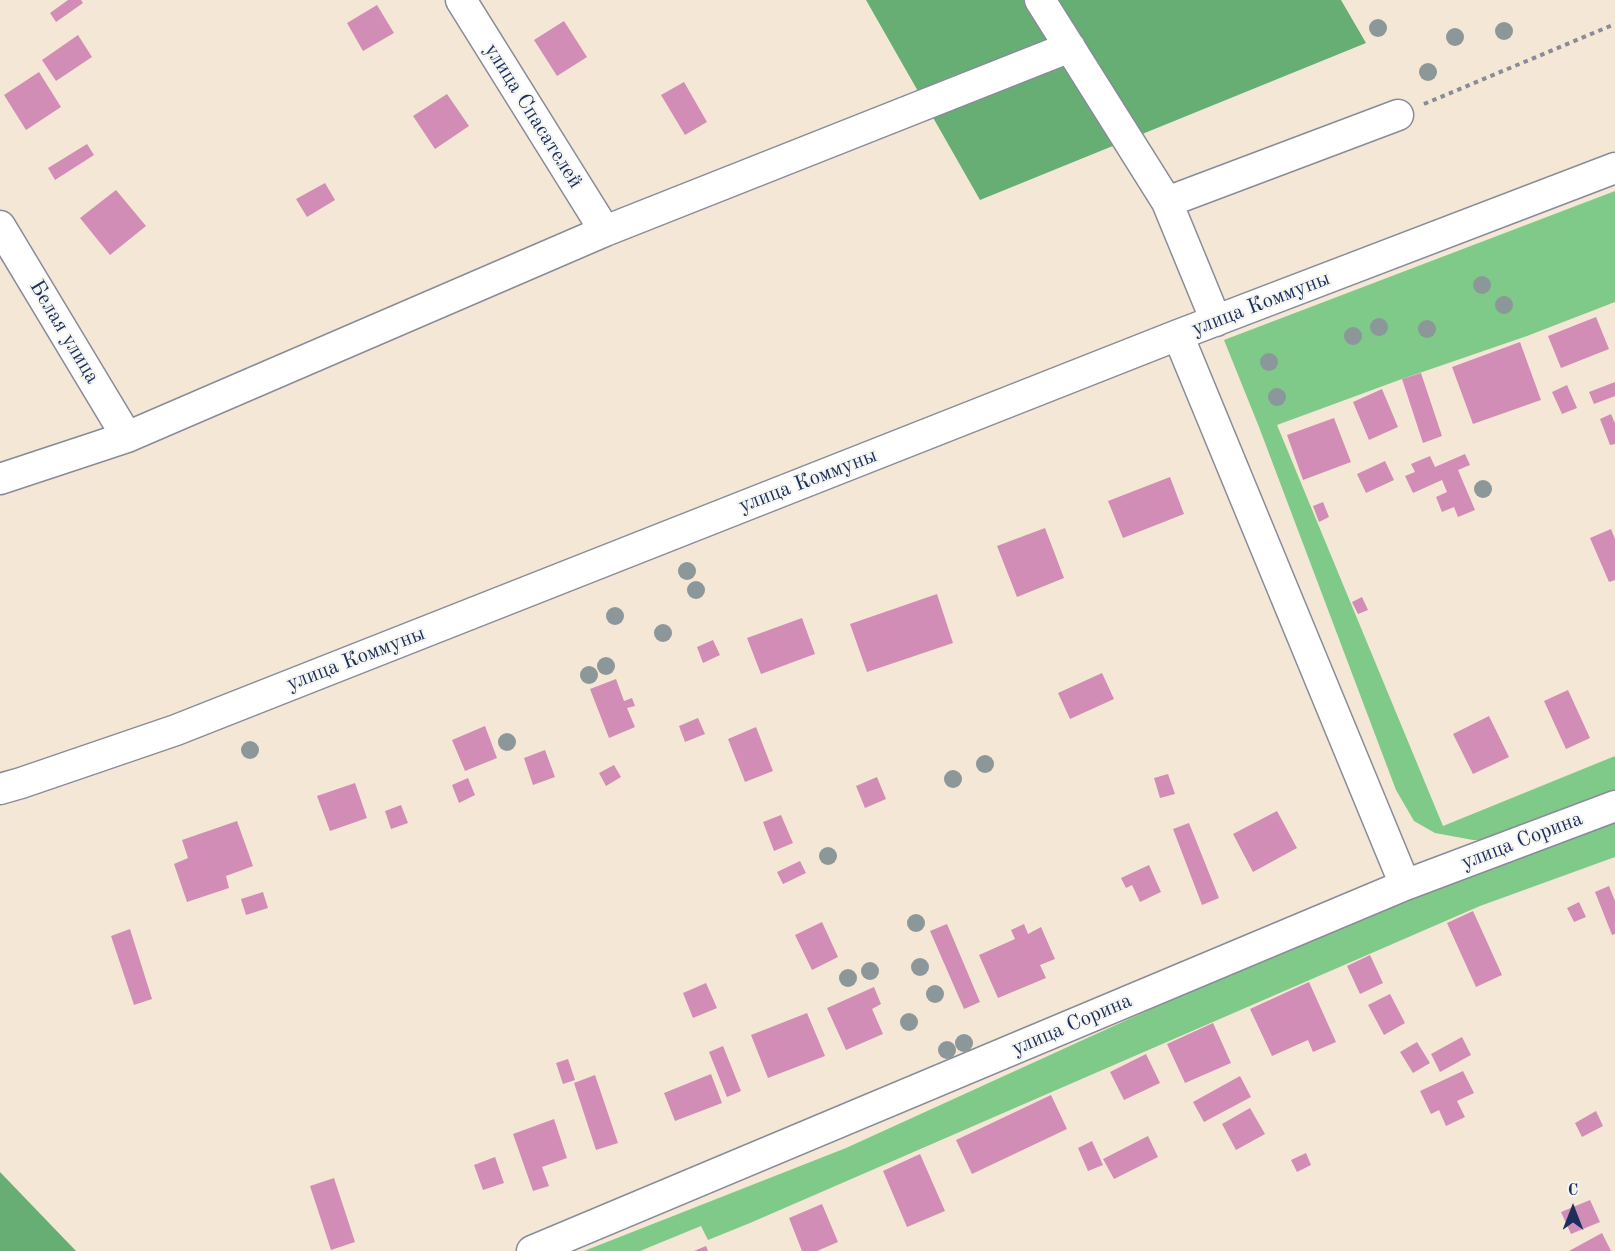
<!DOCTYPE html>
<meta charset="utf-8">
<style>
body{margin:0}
#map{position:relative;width:1615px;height:1251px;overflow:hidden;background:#f5e7d5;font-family:"Old Standard TT",serif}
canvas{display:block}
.north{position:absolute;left:1543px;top:1179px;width:60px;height:60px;-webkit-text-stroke:4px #f6f6f2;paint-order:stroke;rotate:0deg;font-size:16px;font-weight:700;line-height:24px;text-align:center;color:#1b2f5e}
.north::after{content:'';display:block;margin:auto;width:21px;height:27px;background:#1b2f5e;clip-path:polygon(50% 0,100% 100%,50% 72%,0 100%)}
</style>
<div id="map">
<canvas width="1615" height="1251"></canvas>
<div class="north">С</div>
</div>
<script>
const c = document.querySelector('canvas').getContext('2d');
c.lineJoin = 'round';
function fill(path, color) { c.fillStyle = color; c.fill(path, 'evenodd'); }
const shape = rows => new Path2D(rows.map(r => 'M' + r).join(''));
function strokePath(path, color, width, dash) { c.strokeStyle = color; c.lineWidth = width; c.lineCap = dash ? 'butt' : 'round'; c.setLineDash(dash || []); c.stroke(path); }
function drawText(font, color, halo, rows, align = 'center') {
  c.font = font + ' "Old Standard TT",serif'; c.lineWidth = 4.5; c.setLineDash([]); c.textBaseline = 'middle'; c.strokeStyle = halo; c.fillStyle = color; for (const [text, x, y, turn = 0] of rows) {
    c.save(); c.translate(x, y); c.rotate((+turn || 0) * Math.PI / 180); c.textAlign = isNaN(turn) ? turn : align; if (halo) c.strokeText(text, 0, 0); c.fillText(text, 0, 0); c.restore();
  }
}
const green = shape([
 [1615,191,1615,302,1527,336,1402,379,1277,425,1443,826,1615,756,1615,794,1491,840,1473,840,1435,833,1414,821,1396,790,1259,427,1224,340],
 [1615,819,1615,857,1480,906,750,1223,708,1240,701,1226,640,1251,584,1251,846,1148,1265,957]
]);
const forest = shape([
 [866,0,1341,0,1366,43,980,200],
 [0,1172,76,1251,0,1251]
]);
const building = shape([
 [68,0,81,0,83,3,56,22,50,13],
 [377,5,394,33,363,51,347,23],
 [564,21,587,57,557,76,534,40],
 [78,35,92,57,56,81,42,60],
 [39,72,61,107,26,130,4,95],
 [684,82,707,122,685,135,661,95],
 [447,94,469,126,435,149,413,116],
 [87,144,94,155,55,180,48,168],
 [325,183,335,200,307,217,296,199],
 [116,190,146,226,110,255,80,218],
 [1596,317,1609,349,1561,368,1548,336],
 [1520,342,1541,400,1473,424,1452,367],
 [1421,373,1442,436,1423,443,1402,379],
 [1615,382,1615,396,1594,404,1589,392],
 [1567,385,1577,408,1562,414,1552,392],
 [1382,389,1398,427,1369,440,1353,402],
 [1611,414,1615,423,1615,444,1610,445,1600,419],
 [1334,418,1351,462,1303,480,1287,435],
 [1465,454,1470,465,1458,470,1475,510,1458,517,1454,507,1442,512,1436,497,1447,492,1442,480,1413,493,1405,476,1415,472,1411,464,1430,456,1435,467],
 [1385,461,1394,480,1366,493,1357,474],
 [1170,477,1184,514,1123,538,1108,501],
 [1323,502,1329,517,1319,522,1313,506],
 [1045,528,1064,578,1017,597,997,546],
 [1611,529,1615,539,1615,580,1609,582,1590,538],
 [937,594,953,643,867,672,850,624],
 [1362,597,1368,610,1358,614,1352,602],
 [802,618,815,654,761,674,747,638],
 [713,640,720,655,703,663,697,647],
 [1102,673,1114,699,1070,719,1058,693],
 [616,679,624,701,632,698,635,706,627,708,635,727,609,738,590,689],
 [1568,690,1590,738,1566,749,1544,701],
 [1489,716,1509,757,1473,774,1453,734],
 [698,718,705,734,685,742,679,726],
 [485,726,497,758,465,771,452,740],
 [756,727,773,771,745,782,728,739],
 [545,750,555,777,533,785,524,758],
 [614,765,621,777,606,786,599,773],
 [1168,774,1175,794,1160,798,1154,778],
 [877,777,886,799,865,808,856,786],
 [468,778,475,795,459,803,452,785],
 [355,783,367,818,330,831,317,796],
 [401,805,408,823,391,829,385,811],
 [1277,811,1297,848,1253,872,1233,834],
 [781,815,793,843,774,851,763,822],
 [237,821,253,866,226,876,229,888,187,902,174,864,188,858,182,840],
 [1189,823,1219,898,1202,905,1173,829],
 [800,861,806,873,783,884,777,872],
 [1149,865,1161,892,1140,902,1132,885,1126,888,1121,878],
 [1609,886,1615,901,1615,934,1612,935,1595,892],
 [263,892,268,908,246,915,241,899],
 [1579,902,1586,917,1574,922,1567,908],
 [1473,911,1502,975,1476,987,1447,923],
 [822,922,838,957,812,970,795,935],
 [947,924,980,1002,964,1009,930,931],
 [1024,924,1028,934,1041,927,1055,959,1040,965,1046,978,998,998,979,955,1015,939,1011,930],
 [130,929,152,999,134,1005,111,936],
 [1370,955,1383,983,1360,994,1347,966],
 [1309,982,1336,1042,1313,1052,1308,1040,1272,1056,1250,1009],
 [706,983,717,1008,693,1018,683,993],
 [874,987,881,1004,872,1009,883,1034,846,1050,827,1008],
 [1390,994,1405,1023,1384,1035,1368,1005],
 [807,1013,825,1056,768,1078,751,1035],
 [1213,1023,1231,1063,1185,1083,1167,1044],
 [1462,1037,1471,1055,1440,1072,1431,1054],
 [1417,1042,1430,1063,1413,1073,1400,1052],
 [723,1046,741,1091,727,1097,709,1052],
 [1146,1054,1160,1083,1124,1100,1110,1072],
 [568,1059,575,1080,563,1084,556,1063],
 [1463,1071,1474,1093,1457,1101,1465,1117,1446,1126,1439,1110,1431,1114,1420,1091],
 [711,1074,722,1103,675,1121,664,1093],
 [595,1075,618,1143,596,1150,574,1083],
 [1240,1076,1251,1097,1204,1122,1193,1102],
 [1051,1095,1067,1129,972,1174,956,1140],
 [1250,1108,1265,1134,1236,1150,1222,1124],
 [1596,1111,1603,1126,1582,1137,1575,1123],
 [554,1119,567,1158,542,1167,549,1186,533,1191,513,1134],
 [1148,1136,1158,1157,1114,1179,1103,1159],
 [1092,1141,1103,1165,1088,1171,1078,1148],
 [1306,1153,1311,1165,1297,1172,1291,1160],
 [920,1154,945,1211,907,1227,883,1171],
 [495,1157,504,1183,483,1190,474,1165],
 [334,1178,355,1242,331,1250,310,1186],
 [1590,1200,1600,1222,1571,1234,1561,1212],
 [822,1204,838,1242,817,1251,802,1251,789,1218],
 [1602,1233,1611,1251,1569,1251],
 [706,1246,708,1251,694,1251]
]);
const path = shape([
 [1424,104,1615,24]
]);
const minor = shape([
 [461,0,605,231],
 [1040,0,1167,202],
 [0,226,127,437],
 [1216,321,1167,202,1398,115],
 [1178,335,1405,885],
 [0,479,127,437,605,231,1070,47],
 [0,789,21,783,176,730,1178,335,1615,168],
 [532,1251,1405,885,1615,806]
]);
const trees = [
 [1378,28],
 [1504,31],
 [1455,37],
 [1428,72],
 [1482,285],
 [1504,305],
 [1379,327],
 [1427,329],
 [1353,336],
 [1269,362],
 [1277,397],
 [1483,489],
 [687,571],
 [696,590],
 [615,616],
 [663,633],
 [606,666],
 [589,675],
 [507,742],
 [250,750],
 [985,764],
 [953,779],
 [828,856],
 [916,923],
 [920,967],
 [870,971],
 [848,978],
 [935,994],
 [909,1022],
 [964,1043],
 [947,1050]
];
const streetNames = [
 ["улица Спасателей",533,116,58],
 ["улица Коммуны",1261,304,-21],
 ["Белая улица",64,332,59],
 ["улица Коммуны",808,481,-21],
 ["улица Коммуны",356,659,-21],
 ["улица Сорина",1522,841,-21],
 ["улица Сорина",1072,1025,-23]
];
fill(green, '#7fca88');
fill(forest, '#67ae74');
fill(building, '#d28db6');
strokePath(minor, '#888b9a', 33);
strokePath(path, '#888b9a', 4, [4.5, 4.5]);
strokePath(minor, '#fff', 30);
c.fillStyle = '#8b9799';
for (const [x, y] of trees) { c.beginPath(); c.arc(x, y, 9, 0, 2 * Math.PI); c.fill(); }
drawText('21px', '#1b2f5e', '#f6f6f2', streetNames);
</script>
